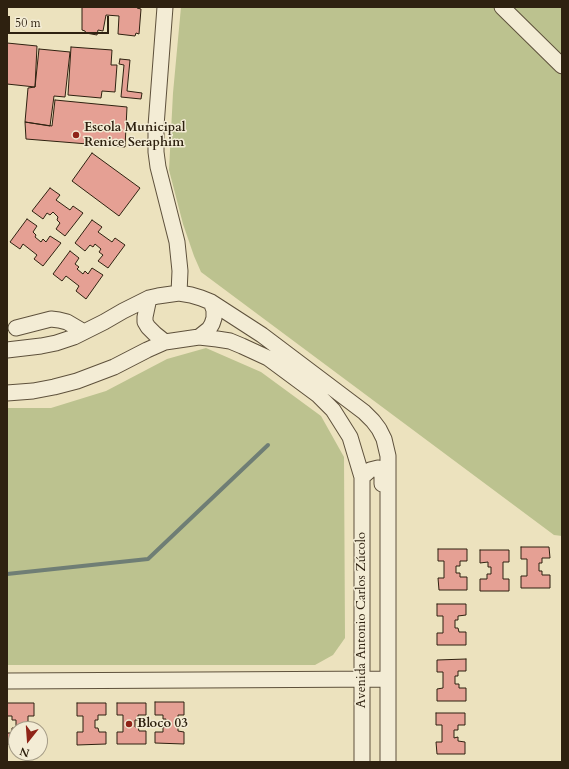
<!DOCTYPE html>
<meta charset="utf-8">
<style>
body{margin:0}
#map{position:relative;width:569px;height:769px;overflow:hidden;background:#ece2be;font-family:Cardo,serif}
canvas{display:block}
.frame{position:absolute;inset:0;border:8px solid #2e2110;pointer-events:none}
.north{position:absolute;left:8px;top:721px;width:40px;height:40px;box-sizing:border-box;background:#f3ecd5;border:1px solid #a49b86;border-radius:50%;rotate:197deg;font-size:11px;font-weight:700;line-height:16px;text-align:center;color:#2e2110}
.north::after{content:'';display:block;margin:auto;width:14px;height:18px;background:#8f2418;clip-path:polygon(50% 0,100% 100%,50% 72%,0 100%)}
.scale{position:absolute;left:8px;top:16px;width:101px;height:18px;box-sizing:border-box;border:2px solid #2e2110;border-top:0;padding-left:5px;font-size:12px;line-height:14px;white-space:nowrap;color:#2e2110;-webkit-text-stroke:3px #f3ecd5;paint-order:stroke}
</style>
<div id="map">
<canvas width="569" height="769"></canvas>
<div class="frame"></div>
<div class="north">N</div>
<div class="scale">50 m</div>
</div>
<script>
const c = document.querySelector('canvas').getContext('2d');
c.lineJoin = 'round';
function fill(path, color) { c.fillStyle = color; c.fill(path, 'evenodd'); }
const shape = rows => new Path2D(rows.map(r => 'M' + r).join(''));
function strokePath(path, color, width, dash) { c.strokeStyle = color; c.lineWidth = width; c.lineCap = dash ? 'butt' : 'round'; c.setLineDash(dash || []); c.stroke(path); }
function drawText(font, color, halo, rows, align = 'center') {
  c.font = font + ' Cardo,serif'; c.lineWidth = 3; c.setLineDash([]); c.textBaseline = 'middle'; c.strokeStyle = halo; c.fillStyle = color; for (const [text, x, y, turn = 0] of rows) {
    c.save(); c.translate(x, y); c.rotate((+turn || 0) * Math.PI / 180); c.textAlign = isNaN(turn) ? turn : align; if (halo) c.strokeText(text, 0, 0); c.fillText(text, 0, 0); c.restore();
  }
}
const green = shape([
 [181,7,562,7,562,536,554,535,201,272,194,256,183,224,169,170,173,93],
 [206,348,261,372,321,416,344,457,345,638,333,655,315,665,7,665,7,408,51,408,106,391,167,359]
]);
const stream = shape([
 [7,574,148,559,268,445]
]);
const building = shape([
 [82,7,137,7,137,8,141,9,139,34,136,33,135,36,118,34,119,16,106,15,103,31,98,30,97,35,86,33,85,31,82,30,82,7],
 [7,43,37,46,35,87,7,84,7,43],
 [71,47,112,50,111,65,117,65,115,92,102,91,101,98,68,95,71,47],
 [39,49,70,52,65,97,54,96,50,126,25,122,28,88,35,87,39,49],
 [120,59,130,60,127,91,142,93,141,99,121,97,124,65,119,64,120,59],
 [55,100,127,107,125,147,26,139,25,122,52,126,55,100],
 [92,153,140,188,119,216,72,181,92,153],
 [50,188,60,195,56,200,70,210,73,206,83,213,65,236,56,229,60,223,57,220,58,217,53,212,50,215,47,213,43,219,32,211,50,188],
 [27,219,37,226,33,232,36,235,35,237,41,242,43,239,46,242,50,236,61,243,43,266,34,259,37,255,23,244,20,249,10,242,27,219],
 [92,220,102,227,98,232,112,242,115,238,125,245,108,268,98,261,103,255,99,252,101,249,95,244,93,247,90,245,85,251,75,243,92,220],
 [70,251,79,258,75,264,79,267,77,269,83,274,85,271,88,274,92,268,103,275,86,299,76,291,79,286,66,276,62,281,53,274,70,251],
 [521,547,549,547,550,558,542,558,542,563,539,563,539,571,542,571,542,575,550,575,550,588,521,588,521,576,527,576,527,559,521,559,521,547],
 [438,549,467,549,467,561,460,561,460,566,456,566,456,573,460,573,460,577,467,577,467,590,439,590,438,578,444,578,444,561,438,561,438,549],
 [480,550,509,550,509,562,503,562,503,579,509,579,509,591,480,591,480,579,487,579,487,574,491,574,491,567,488,567,488,562,480,563,480,550],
 [437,604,466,604,466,615,458,616,458,620,455,620,455,628,458,628,459,632,466,632,466,645,437,645,437,633,443,633,443,616,437,616,437,604],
 [466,659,466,671,458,671,458,676,455,676,455,684,459,684,459,688,466,688,466,701,437,701,437,689,443,688,443,672,437,672,437,660,466,659],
 [155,702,184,702,184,715,178,715,178,731,184,732,184,744,155,743,155,732,163,732,163,727,166,727,166,719,163,719,163,715,155,715,155,702],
 [7,703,34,703,34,716,28,716,28,729,16,729,16,744,7,744,7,733,12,733,12,728,16,728,16,720,12,720,12,716,7,716,7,703],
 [77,703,106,703,106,715,98,715,98,720,95,720,95,728,98,728,99,732,106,732,106,744,77,745,77,732,83,732,83,716,77,716,77,703],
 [117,703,146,703,146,715,138,715,138,720,135,720,135,727,138,727,139,731,146,731,146,744,117,744,117,732,123,732,123,715,117,715,117,703],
 [436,713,465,713,465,725,458,725,458,730,454,730,454,738,458,737,458,741,465,742,465,754,437,754,436,742,442,742,442,725,436,725,436,713]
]);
const minor = shape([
 [165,7,156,126,156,152,158,167,177,242,180,271,179,293],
 [502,7,562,66],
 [149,298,145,317,145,322,148,327,155,334,165,342],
 [16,328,51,319,59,320,67,322,84,332],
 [199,337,209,329,212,324,214,318,214,310,211,302],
 [7,350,41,346,56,343,74,337,104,322,123,311,149,298,158,296,179,293,191,295,201,298,211,302,262,335,364,412,373,421,379,429,384,439,388,456,388,762],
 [7,393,33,391,54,387,77,381,114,367,147,350,165,342,199,337,217,339,230,341,242,346,268,358,318,395,333,410,350,437,362,477,362,762],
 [362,477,370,470,378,468,382,469,382,484],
 [7,681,388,679]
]);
const markers = [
 [76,135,4,"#8f2418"],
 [129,724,4,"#8f2418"]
];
const poiNames = [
 ["Escola Municipal",84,128],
 ["Renice Seraphim",84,143],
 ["Bloco 03",137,724]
];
const streetNames = [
 ["Avenida Antonio Carlos Zúcolo",362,620,-90]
];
fill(green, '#bcc28f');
strokePath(stream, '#6f7e75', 4);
fill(building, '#e5a094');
strokePath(building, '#2e2110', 1);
strokePath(minor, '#5e513c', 17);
strokePath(minor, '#f3ecd5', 15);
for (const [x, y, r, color] of markers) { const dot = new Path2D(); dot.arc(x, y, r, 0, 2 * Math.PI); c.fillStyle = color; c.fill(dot); strokePath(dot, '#f3ecd5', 1.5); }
drawText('bold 13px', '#2e2110', '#f3ecd5', poiNames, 'left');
drawText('13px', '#2e2110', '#f3ecd5', streetNames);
</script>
